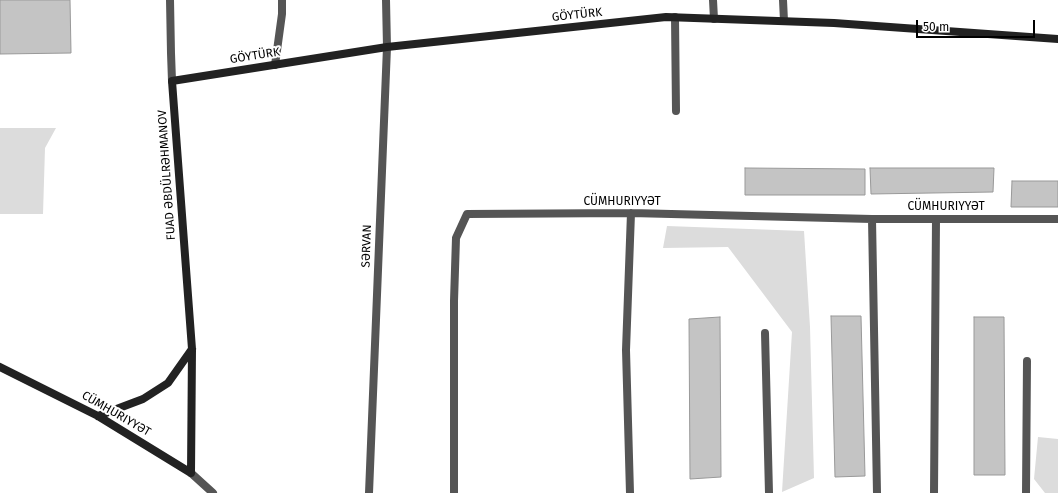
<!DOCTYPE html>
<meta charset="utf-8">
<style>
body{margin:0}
#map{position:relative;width:1058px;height:493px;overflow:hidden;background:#fff;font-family:"Fira Sans",sans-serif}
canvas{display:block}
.scale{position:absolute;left:916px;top:20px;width:119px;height:18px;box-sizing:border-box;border:2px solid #000;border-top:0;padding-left:5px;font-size:12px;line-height:14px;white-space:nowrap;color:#000;-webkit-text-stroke:3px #fff;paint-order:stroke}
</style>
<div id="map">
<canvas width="1058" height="493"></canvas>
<div class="scale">50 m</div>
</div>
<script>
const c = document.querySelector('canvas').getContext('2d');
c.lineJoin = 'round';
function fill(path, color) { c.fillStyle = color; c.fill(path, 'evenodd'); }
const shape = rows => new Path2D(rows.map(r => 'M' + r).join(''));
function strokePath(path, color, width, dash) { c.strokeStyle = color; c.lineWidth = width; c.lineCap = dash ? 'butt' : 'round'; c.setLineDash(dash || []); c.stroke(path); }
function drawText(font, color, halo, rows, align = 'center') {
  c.font = font + ' "Fira Sans",sans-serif'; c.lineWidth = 4; c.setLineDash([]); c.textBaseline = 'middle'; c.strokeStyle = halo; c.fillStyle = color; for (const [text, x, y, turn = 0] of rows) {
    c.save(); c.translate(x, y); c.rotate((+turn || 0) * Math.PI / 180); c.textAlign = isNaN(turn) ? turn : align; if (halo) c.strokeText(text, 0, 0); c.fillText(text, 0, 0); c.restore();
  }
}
const green = shape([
 [0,128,56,128,45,148,43,214,0,214],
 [667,226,804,231,810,327,814,478,782,492,792,332,728,247,663,248],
 [1038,437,1058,439,1058,493,1045,493,1034,479]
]);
const building = shape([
 [0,0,70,0,71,53,0,54,0,0],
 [745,168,865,169,865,195,745,195,745,168],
 [870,168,994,168,993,192,871,194,870,168],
 [1012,181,1058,181,1058,207,1011,207,1012,181],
 [831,316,861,316,865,476,835,477,831,316],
 [720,317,721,477,690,479,689,319,720,317],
 [974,317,1004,317,1005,475,974,475,974,317]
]);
const minor = shape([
 [170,0,171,53,172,81],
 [713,0,714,19],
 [783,0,784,21],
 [675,17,676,111],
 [275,65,282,14,282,0],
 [872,219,877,493],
 [765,333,769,493],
 [369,493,387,47,386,0],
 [454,493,454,301,456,238,467,214,631,213,872,219,1058,219],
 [630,493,626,350,631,213],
 [934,493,936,219],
 [1026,493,1027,361]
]);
const tertiary = shape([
 [191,473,213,493]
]);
const secondary = shape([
 [0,367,98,416,191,473],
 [98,416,143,399,168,383,192,349],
 [191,473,192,349,172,81,387,47,666,17,834,23,1058,39]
]);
const streetNames = [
 ["GÖYTÜRK",577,15,-6],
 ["GÖYTÜRK",255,56,-9],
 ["FUAD ƏBDÜLRƏHMANOV",167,175,-94],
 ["CÜMHURIYYƏT",622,202],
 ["CÜMHURIYYƏT",946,207],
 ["SƏRVAN",367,246,-88],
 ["CÜMHURIYYƏT",116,414,30]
];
fill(green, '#dcdcdc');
fill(building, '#c4c4c4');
strokePath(building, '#999', 1);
strokePath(minor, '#555', 8);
strokePath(tertiary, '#555', 8);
strokePath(secondary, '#222', 8);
drawText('12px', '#000', '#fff', streetNames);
</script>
